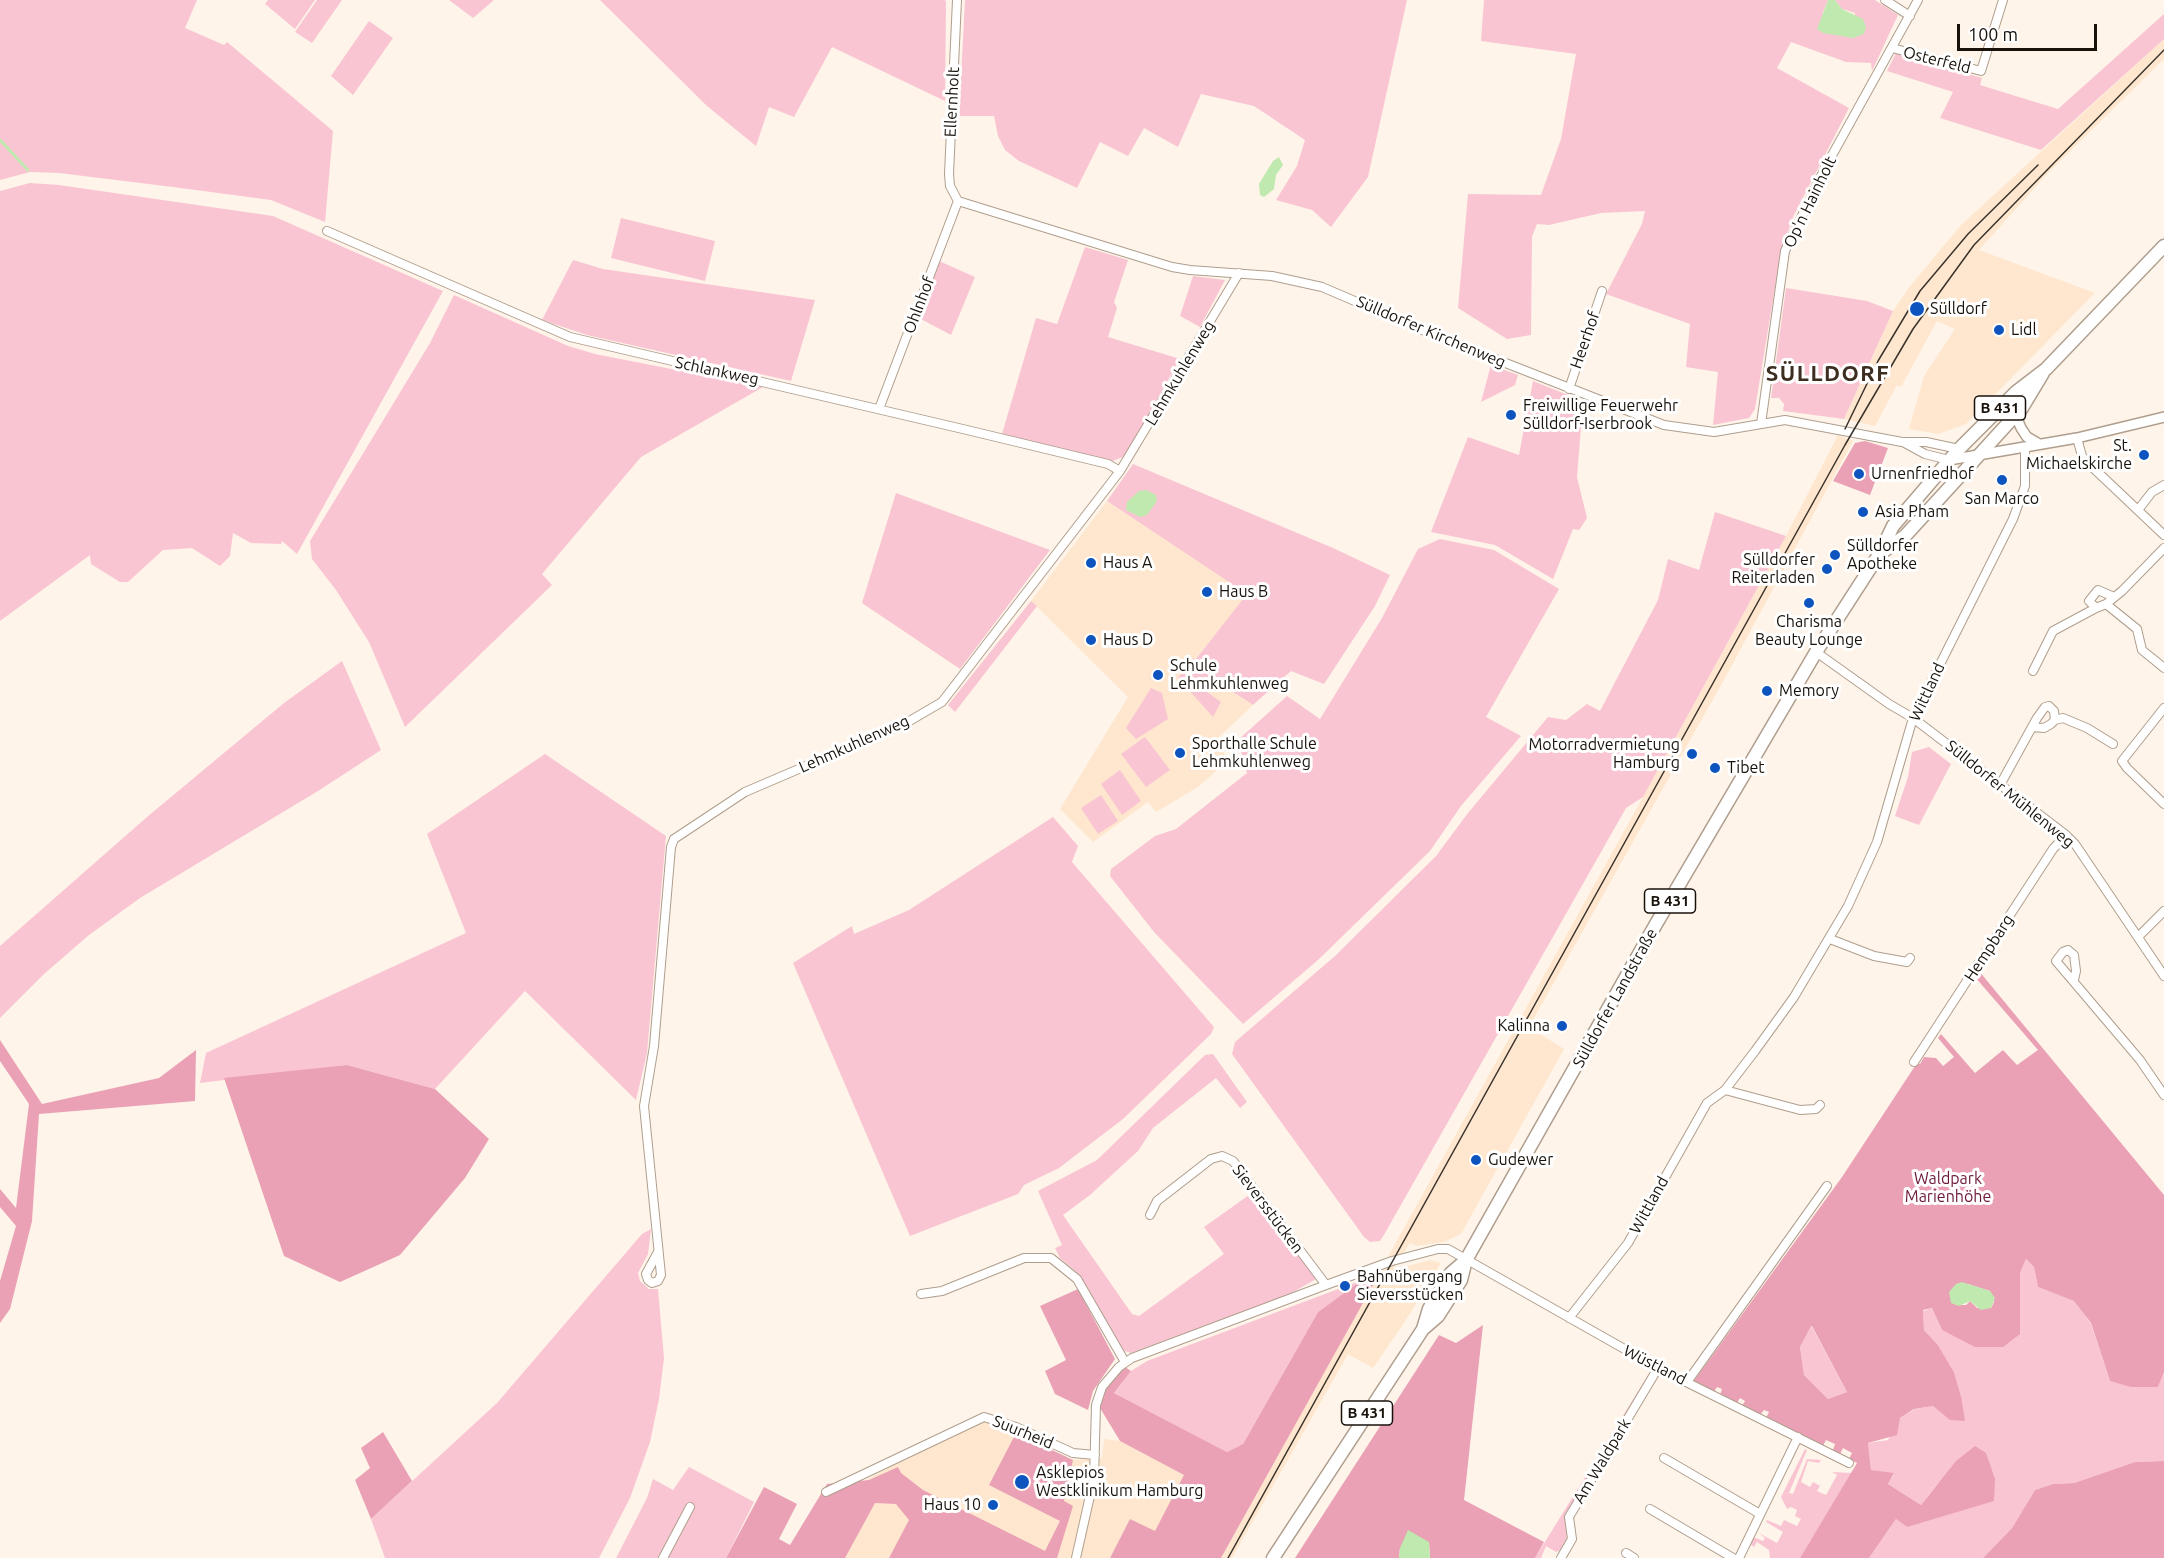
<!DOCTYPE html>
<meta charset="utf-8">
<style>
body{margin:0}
#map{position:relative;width:2164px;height:1558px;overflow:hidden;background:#fff4e9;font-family:Ubuntu,sans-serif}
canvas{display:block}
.scale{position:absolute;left:1957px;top:24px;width:140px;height:27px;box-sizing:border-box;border:3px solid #18120b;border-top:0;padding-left:8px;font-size:18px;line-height:21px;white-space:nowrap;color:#18120b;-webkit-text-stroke:4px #fff;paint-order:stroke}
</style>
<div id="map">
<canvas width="2164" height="1558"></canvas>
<div class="scale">100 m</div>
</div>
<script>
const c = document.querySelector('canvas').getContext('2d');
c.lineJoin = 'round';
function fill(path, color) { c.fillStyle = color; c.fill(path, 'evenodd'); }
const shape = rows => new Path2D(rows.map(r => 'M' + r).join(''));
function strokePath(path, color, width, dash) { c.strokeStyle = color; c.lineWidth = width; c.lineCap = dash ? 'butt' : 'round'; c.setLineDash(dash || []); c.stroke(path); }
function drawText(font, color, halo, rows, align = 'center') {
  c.font = font + ' Ubuntu,sans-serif'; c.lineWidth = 6; c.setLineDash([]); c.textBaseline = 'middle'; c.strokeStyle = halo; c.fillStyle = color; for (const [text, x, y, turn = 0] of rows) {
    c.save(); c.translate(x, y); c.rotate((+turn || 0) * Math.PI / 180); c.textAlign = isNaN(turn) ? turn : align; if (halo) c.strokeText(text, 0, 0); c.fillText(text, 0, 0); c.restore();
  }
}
const built = shape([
 [2164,39,2164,59,2048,173,1979,250,2095,293,1966,424,1938,434,1909,429,1924,376,1955,329,1937,321,1901,387,1897,385,1875,426,1844,419,1893,311,1910,286,1961,225],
 [1838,435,1853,441,1725,678,1529,1027,1564,1049,1461,1234,1444,1242,1416,1246,1410,1243,1393,1270,1430,1260,1441,1263,1404,1323,1373,1368,1348,1354,1232,1558,1221,1558,1643,797,1786,536],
 [1107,501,1248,594,1196,659,1212,678,1253,705,1215,741,1229,760,1198,787,1156,812,1148,802,1093,842,1060,809,1128,697,1031,601],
 [983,1418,1073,1460,1102,1458,1104,1439,1120,1441,1185,1475,1155,1532,1130,1519,1110,1558,810,1558,850,1489,959,1428]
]);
const green = shape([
 [0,0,197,0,185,28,224,45,227,42,333,131,325,222,271,200,173,187,59,173,30,172,0,180],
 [268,0,315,0,295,29,265,4],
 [317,0,342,0,312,43,295,32],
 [449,0,494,0,473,18],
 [600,0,944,0,946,1,945,101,832,47,794,117,769,107,756,146,707,106],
 [965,0,1407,0,1368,177,1331,227,1312,210,1276,200,1297,166,1305,140,1254,106,1201,94,1178,147,1144,128,1128,156,1100,142,1077,188,1019,161,1005,150,998,136,994,116,959,116],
 [1484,0,1828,0,1823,12,1832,34,1853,38,1855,13,1842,9,1835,0,1875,0,1898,15,1872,71,1871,63,1846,62,1791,42,1777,68,1849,108,1793,217,1781,251,1755,409,1749,418,1713,425,1718,372,1686,367,1690,324,1606,294,1642,224,1645,211,1601,213,1549,225,1537,224,1532,237,1531,335,1507,339,1458,308,1468,194,1541,195,1561,139,1576,54,1481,41],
 [2164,14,2164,39,2041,150,1940,118,1953,92,1887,71,1896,53,1982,78,1980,85,2058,109],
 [369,21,393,38,353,95,331,76],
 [30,183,59,185,273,216,443,291,297,554,282,541,281,544,251,543,233,533,230,556,220,566,192,548,163,550,128,582,120,582,91,564,90,555,0,621,0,191],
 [621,218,715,241,705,281,611,258],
 [1085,247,1128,260,1114,302,1117,308,1108,337,1180,359,1125,456,1113,461,1002,434,1036,318,1057,324],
 [573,260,603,269,815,300,791,381,587,335,542,320],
 [939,261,975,277,951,335,917,317],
 [1193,276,1225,280,1200,327,1180,316],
 [1786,288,1867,301,1893,311,1844,419,1783,411,1784,404,1779,398,1771,398],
 [454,295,568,346,595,354,763,387,641,457,542,574,552,585,405,727,369,642,336,590,312,559,310,541,430,343],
 [1491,365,1518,375,1515,385,1481,402],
 [1533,381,1583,401,1577,477,1587,518,1579,530,1573,529,1553,579,1495,545,1431,532,1468,437,1519,455],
 [1133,464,1333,548,1390,575,1375,606,1324,684,1291,671,1253,705,1212,678,1196,659,1247,594,1107,501],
 [896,493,1050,550,960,669,862,603],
 [1715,512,1786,536,1643,797,1626,808,1385,1233,1380,1241,1370,1242,1364,1237,1232,1054,1235,1042,1335,956,1436,856,1468,813,1548,717,1566,720,1587,704,1600,711,1658,600,1668,559,1699,570],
 [1440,539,1494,550,1559,589,1486,717,1521,736,1461,806,1430,851,1318,960,1243,1024,1154,932,1110,876,1111,869,1155,836,1176,829,1247,773,1238,740,1287,696,1320,719,1382,618,1418,549],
 [1031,601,1037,606,955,712,948,705],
 [1194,658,1211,679,1207,692,1221,702,1213,717,1178,678],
 [342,661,381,750,318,791,140,898,89,935,44,974,0,1018,0,946,147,817,284,703],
 [1151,688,1162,693,1168,719,1136,739,1126,728],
 [1145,737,1170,770,1146,787,1121,754],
 [1929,747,1951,764,1919,825,1895,816,1908,777,1912,752],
 [545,754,666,836,647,1053,636,1100,525,991,435,1089,347,1065,200,1083,206,1053,466,933,427,834],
 [1120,770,1141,801,1122,815,1101,784],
 [1101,795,1118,821,1098,834,1081,808],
 [1053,817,1078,846,1072,862,1214,1027,1211,1034,1123,1119,1059,1168,1024,1185,1018,1194,910,1236,793,963,852,926,854,934,909,910],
 [1213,1054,1247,1102,1240,1108,1216,1078,1153,1128,1138,1151,1090,1195,1063,1215,1132,1314,1139,1316,1224,1254,1204,1227,1252,1193,1316,1279,1290,1294,1131,1353,1121,1350,1080,1275,1060,1258,1055,1248,1062,1245,1038,1191,1097,1160,1205,1055],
 [651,1229,648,1254,638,1273,640,1281,649,1289,658,1289,664,1358,659,1399,650,1442,630,1498,599,1558,385,1558,371,1519,497,1403,642,1234],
 [2026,1259,2034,1267,2038,1287,2075,1301,2091,1324,2110,1381,2158,1387,2164,1372,2164,1461,2135,1462,2074,1483,2053,1484,2035,1490,2012,1528,1983,1558,1869,1558,1896,1519,1907,1527,1941,1479,1921,1505,1888,1484,1894,1474,1871,1470,1868,1443,1888,1440,1900,1418,1915,1409,1933,1406,1950,1419,1961,1396,1954,1372,1938,1345,1924,1330,1923,1311,1932,1308,1942,1330,1954,1335,2019,1303,2020,1273],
 [1362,1280,1318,1312,1243,1444,1227,1452,1114,1393,1131,1371,1147,1361],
 [1811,1325,1847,1392,1828,1399,1804,1375,1800,1347],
 [1650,1372,1652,1373,1565,1517,1567,1539,1561,1550,1556,1552,1546,1546,1541,1558,1535,1558],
 [1805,1449,1807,1450,1789,1493,1793,1494,1807,1459,1821,1460,1819,1463,1808,1461,1801,1482,1810,1487,1813,1482,1820,1486,1817,1491,1826,1495,1837,1475,1832,1472,1852,1473,1800,1558,1770,1558,1769,1550,1757,1542,1754,1547,1750,1544,1753,1537,1763,1541,1765,1538,1759,1533,1777,1543,1783,1532,1766,1522,1767,1520,1781,1526,1784,1520,1797,1526,1801,1519,1795,1516,1797,1510,1791,1507,1787,1509,1781,1497],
 [689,1467,754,1502,726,1558,616,1558,647,1498,653,1479,673,1490]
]);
const forest = shape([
 [1865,441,1888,448,1870,495,1833,481,1855,443],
 [1979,971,2164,1195,2164,1372,2158,1387,2131,1387,2110,1381,2091,1323,2074,1301,2038,1287,2034,1267,2026,1259,2020,1273,2020,1334,2003,1347,1975,1347,1942,1330,1932,1308,1923,1310,1924,1330,1938,1345,1954,1372,1961,1396,1965,1421,1950,1420,1933,1406,1914,1409,1900,1418,1897,1435,1868,1443,1871,1470,1894,1473,1888,1484,1921,1505,1956,1461,1975,1446,1986,1453,1995,1479,1994,1501,1907,1527,1896,1519,1869,1558,1800,1558,1857,1463,1849,1459,1852,1453,1843,1448,1840,1454,1833,1450,1835,1444,1826,1440,1823,1446,1766,1418,1769,1412,1764,1410,1760,1415,1742,1406,1745,1401,1740,1398,1737,1403,1720,1395,1722,1389,1717,1387,1714,1392,1693,1382,1842,1177,1917,1063,1920,1064,1924,1057,1936,1058,1943,1066,1954,1057,1938,1038,1941,1034,1975,1073,2003,1050,2017,1065,2038,1050,1975,977],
 [1968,1284,1990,1291,1994,1302,1991,1308,1977,1308,1970,1301,1966,1305,1955,1305],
 [1811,1326,1812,1326,1847,1392,1828,1399,1804,1375,1800,1347],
 [0,1040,42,1104,159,1078,196,1050,195,1101,39,1114,32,1221,10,1309,0,1323,0,1281,16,1226,0,1207,0,1189,16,1208,29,1104,0,1061],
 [347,1065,435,1089,489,1139,465,1178,400,1255,340,1282,284,1256,224,1078],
 [1378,1276,1221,1558,1110,1558,1130,1519,1155,1531,1184,1475,1120,1441,1100,1408,1106,1388,1121,1369,1125,1367,1131,1371,1114,1393,1227,1452,1243,1444,1318,1312,1362,1280],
 [1078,1289,1115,1359,1093,1391,1088,1410,1055,1394,1045,1371,1066,1360,1040,1306],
 [1483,1325,1464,1500,1544,1542,1535,1558,1430,1558,1429,1542,1400,1548,1399,1558,1295,1558,1439,1335,1456,1343],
 [383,1432,412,1481,371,1519,355,1480,370,1468,361,1448],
 [1016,1433,1073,1460,1064,1501,1073,1506,1057,1558,889,1558,909,1520,896,1504,875,1503,845,1558,726,1558,764,1487,797,1504,779,1539,790,1545,827,1484,869,1480,898,1467,901,1473,923,1490,1045,1551,1060,1521,989,1485],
 [2164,1461,2164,1558,1983,1558,2012,1528,2035,1490,2053,1484,2074,1483,2135,1462]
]);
const water = shape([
 [1828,0,1835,0,1842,9,1863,19,1866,27,1864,34,1853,38,1823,33,1817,29],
 [1279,157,1283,165,1276,175,1274,189,1264,197,1260,195,1259,184,1273,161],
 [1146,490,1156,495,1157,501,1147,515,1140,517,1126,510,1127,502,1139,491],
 [1962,1282,1990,1291,1995,1298,1991,1308,1981,1310,1970,1301,1959,1306,1951,1303,1949,1292,1956,1284],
 [1408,1530,1429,1542,1430,1558,1399,1558,1400,1548]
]);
const stream = shape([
 [0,140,28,170]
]);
const minor = shape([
 [957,0,949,174,950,186,958,201],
 [1885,0,1910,16],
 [1892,48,1981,71,2003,0],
 [958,201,1172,267,1190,270,1272,276,1322,287,1434,335,1664,425,1714,432,1785,420,1902,442,1926,442,1959,449],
 [327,231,570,337,967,430,1108,464,1120,471],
 [1569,389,1602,291],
 [879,409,958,201],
 [1761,424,1785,251,1825,168,1918,0],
 [2077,438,2082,456,2088,463,2164,535],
 [1903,442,1925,454,1949,460],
 [2138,510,2152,492,2164,485],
 [2114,597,2098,590,2089,601,2096,608,2106,604,2122,591,2164,548],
 [2106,604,2137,629,2142,650,2164,668],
 [1816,652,1889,704,1913,718,2066,835,2075,844,2164,976],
 [2033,671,2053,631,2096,608],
 [2164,708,2122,761,2127,768,2164,804],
 [2055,720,2063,718,2087,728,2113,744],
 [2000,785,2032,727,2037,718,2045,707,2049,706,2054,711,2055,720,2051,724,2044,728,2032,727],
 [2138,937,2164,911],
 [1830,939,1874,956,1907,962,1910,958],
 [2074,980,2076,971,2074,955,2068,950,2063,952,2056,961,2140,1060,2164,1095],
 [1914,1062,2053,849,2066,835],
 [1725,1090,1800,1110,1816,1109,1820,1105],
 [1150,1215,1157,1201,1211,1159,1222,1156,1233,1161,1326,1285],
 [658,1252,646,1274,648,1280,652,1283,658,1281,661,1275,644,1106,654,1046,671,847,674,839,745,792,906,723,942,702,1120,471,1239,273],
 [921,1294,942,1291,1024,1258,1051,1258,1077,1279,1125,1362],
 [1569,1318,1628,1243,1707,1103,1725,1090,1755,1051,1794,997,1848,906,1877,842,1913,718,2013,519,2025,486,2025,447],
 [1687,1382,1827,1186],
 [1664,1458,1760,1514],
 [826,1492,984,1417,1016,1427,1073,1453,1095,1455],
 [1650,1509,1733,1558],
 [1626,1553,1634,1558],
 [663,1558,690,1507],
 [1076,1558,1094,1478,1096,1405,1102,1387,1119,1367,1132,1358,1326,1285,1392,1261,1438,1249,1448,1249,1658,1368,1849,1463],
 [1561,1558,1572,1539,1569,1517,1658,1368],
 [1739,1558,1798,1437]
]);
const tertiary = shape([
 [2021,411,2018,421,2021,428,2027,437,2039,444],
 [1949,460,2077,438,2164,417]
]);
const primary = shape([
 [1881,553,1905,536,2022,408,2043,373],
 [1423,1329,1429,1309,1451,1273,1465,1261],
 [1273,1558,1423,1329,1438,1316,1461,1280,1466,1260,1656,924,1816,652,1880,553,1893,526,1959,449,2016,392,2046,369,2164,246]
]);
const tram = shape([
 [1845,429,1878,361,1920,291,1968,234,2038,165],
 [1228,1558,1845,445,1913,329,1974,245,2164,50]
]);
const markers = [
 [1917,309,8,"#0e54be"],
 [1999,330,6,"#0e54be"],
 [1511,415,6,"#0e54be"],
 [2144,455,6,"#0e54be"],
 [1859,474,6,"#0e54be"],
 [2002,480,6,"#0e54be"],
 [1863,512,6,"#0e54be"],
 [1835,555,6,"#0e54be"],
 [1091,563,6,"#0e54be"],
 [1827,569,6,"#0e54be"],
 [1207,592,6,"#0e54be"],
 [1809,603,6,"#0e54be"],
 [1091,640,6,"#0e54be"],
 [1158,675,6,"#0e54be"],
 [1767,691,6,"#0e54be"],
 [1180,753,6,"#0e54be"],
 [1692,754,6,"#0e54be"],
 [1715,768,6,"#0e54be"],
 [1562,1026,6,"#0e54be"],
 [1476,1160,6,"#0e54be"],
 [1345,1286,6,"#0e54be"],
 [1022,1482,8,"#0e54be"],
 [993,1505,6,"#0e54be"]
];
const shields = [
 [2000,408,51],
 [1670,901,51],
 [1367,1413,51]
];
const shieldNames = [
 ["B 431",2000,408],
 ["B 431",1670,901],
 ["B 431",1367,1413]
];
const streetNames = [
 ["Osterfeld",1937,60,14],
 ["Ellernholt",952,102,-87],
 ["Op'n Hainholt",1810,202,-64],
 ["Ohlnhof",919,305,-69],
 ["Sülldorfer Kirchenweg",1431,332,23],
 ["Heerhof",1585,340,-71],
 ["Schlankweg",717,371,12],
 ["Lehmkuhlenweg",1180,373,-59],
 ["Wittland",1927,692,-65],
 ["Lehmkuhlenweg",854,744,-24],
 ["Sülldorfer Mühlenweg",2010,794,39],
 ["Hempbarg",1989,948,-57],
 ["Sülldorfer Landstraße",1615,998,-61],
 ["Wittland",1649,1205,-61],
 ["Sieversstücken",1268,1209,53],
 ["Wüstland",1655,1365,27],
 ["Suurheid",1023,1432,22],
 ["Am Waldpark",1602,1461,-59]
];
const poiNames = [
 ["Sülldorf",1930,309],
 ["Lidl",2011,330],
 ["Freiwillige Feuerwehr",1523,406],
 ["Sülldorf-Iserbrook",1523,424],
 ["St.",2132,446,"right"],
 ["Michaelskirche",2132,464,"right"],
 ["Urnenfriedhof",1871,474],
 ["San Marco",2002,499,"center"],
 ["Asia Pham",1875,512],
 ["Sülldorfer",1847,546],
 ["Apotheke",1847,564],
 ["Sülldorfer",1815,560,"right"],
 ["Reiterladen",1815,578,"right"],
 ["Haus A",1103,563],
 ["Haus B",1219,592],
 ["Charisma",1809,622,"center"],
 ["Beauty Lounge",1809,640,"center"],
 ["Haus D",1103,640],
 ["Schule",1170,666],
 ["Lehmkuhlenweg",1170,684],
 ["Memory",1779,691],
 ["Sporthalle Schule",1192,744],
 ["Lehmkuhlenweg",1192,762],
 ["Motorradvermietung",1680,745,"right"],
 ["Hamburg",1680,763,"right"],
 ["Tibet",1727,768],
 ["Kalinna",1550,1026,"right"],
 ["Gudewer",1488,1160],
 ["Bahnübergang",1357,1277],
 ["Sieversstücken",1357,1295],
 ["Asklepios",1036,1473],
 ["Westklinikum Hamburg",1036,1491],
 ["Haus 10",981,1505,"right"]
];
const parkNames = [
 ["Waldpark",1948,1179],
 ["Marienhöhe",1948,1197]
];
const districtNames = [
 ["SÜLLDORF",1828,374]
];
fill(built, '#fee7ce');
fill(green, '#fac5d3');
fill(forest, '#eaa1b5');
fill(water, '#bfe9ae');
strokePath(stream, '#bfe9ae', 3);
strokePath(minor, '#af9e8d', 10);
strokePath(tertiary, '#af9e8d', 12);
strokePath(primary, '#af9e8d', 15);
strokePath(minor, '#fff', 8);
strokePath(tertiary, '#fff', 9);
strokePath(primary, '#fff', 12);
strokePath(tram, '#3a332c', 1.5);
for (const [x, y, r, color] of markers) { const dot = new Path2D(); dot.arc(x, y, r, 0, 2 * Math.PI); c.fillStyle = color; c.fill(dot); strokePath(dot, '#fff', 2); }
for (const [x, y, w] of shields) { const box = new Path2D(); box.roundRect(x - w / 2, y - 12, w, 24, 4.5); c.fillStyle = '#fff'; c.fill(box); strokePath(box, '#18120b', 1.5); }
drawText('bold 15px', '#18120b', null, shieldNames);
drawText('16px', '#18120b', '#fff', streetNames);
drawText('16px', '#18120b', '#fff', poiNames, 'left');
drawText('16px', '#6c1839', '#fff', parkNames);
c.letterSpacing = '1.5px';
drawText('bold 22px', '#3c2e20', '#fff', districtNames);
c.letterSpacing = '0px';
</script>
